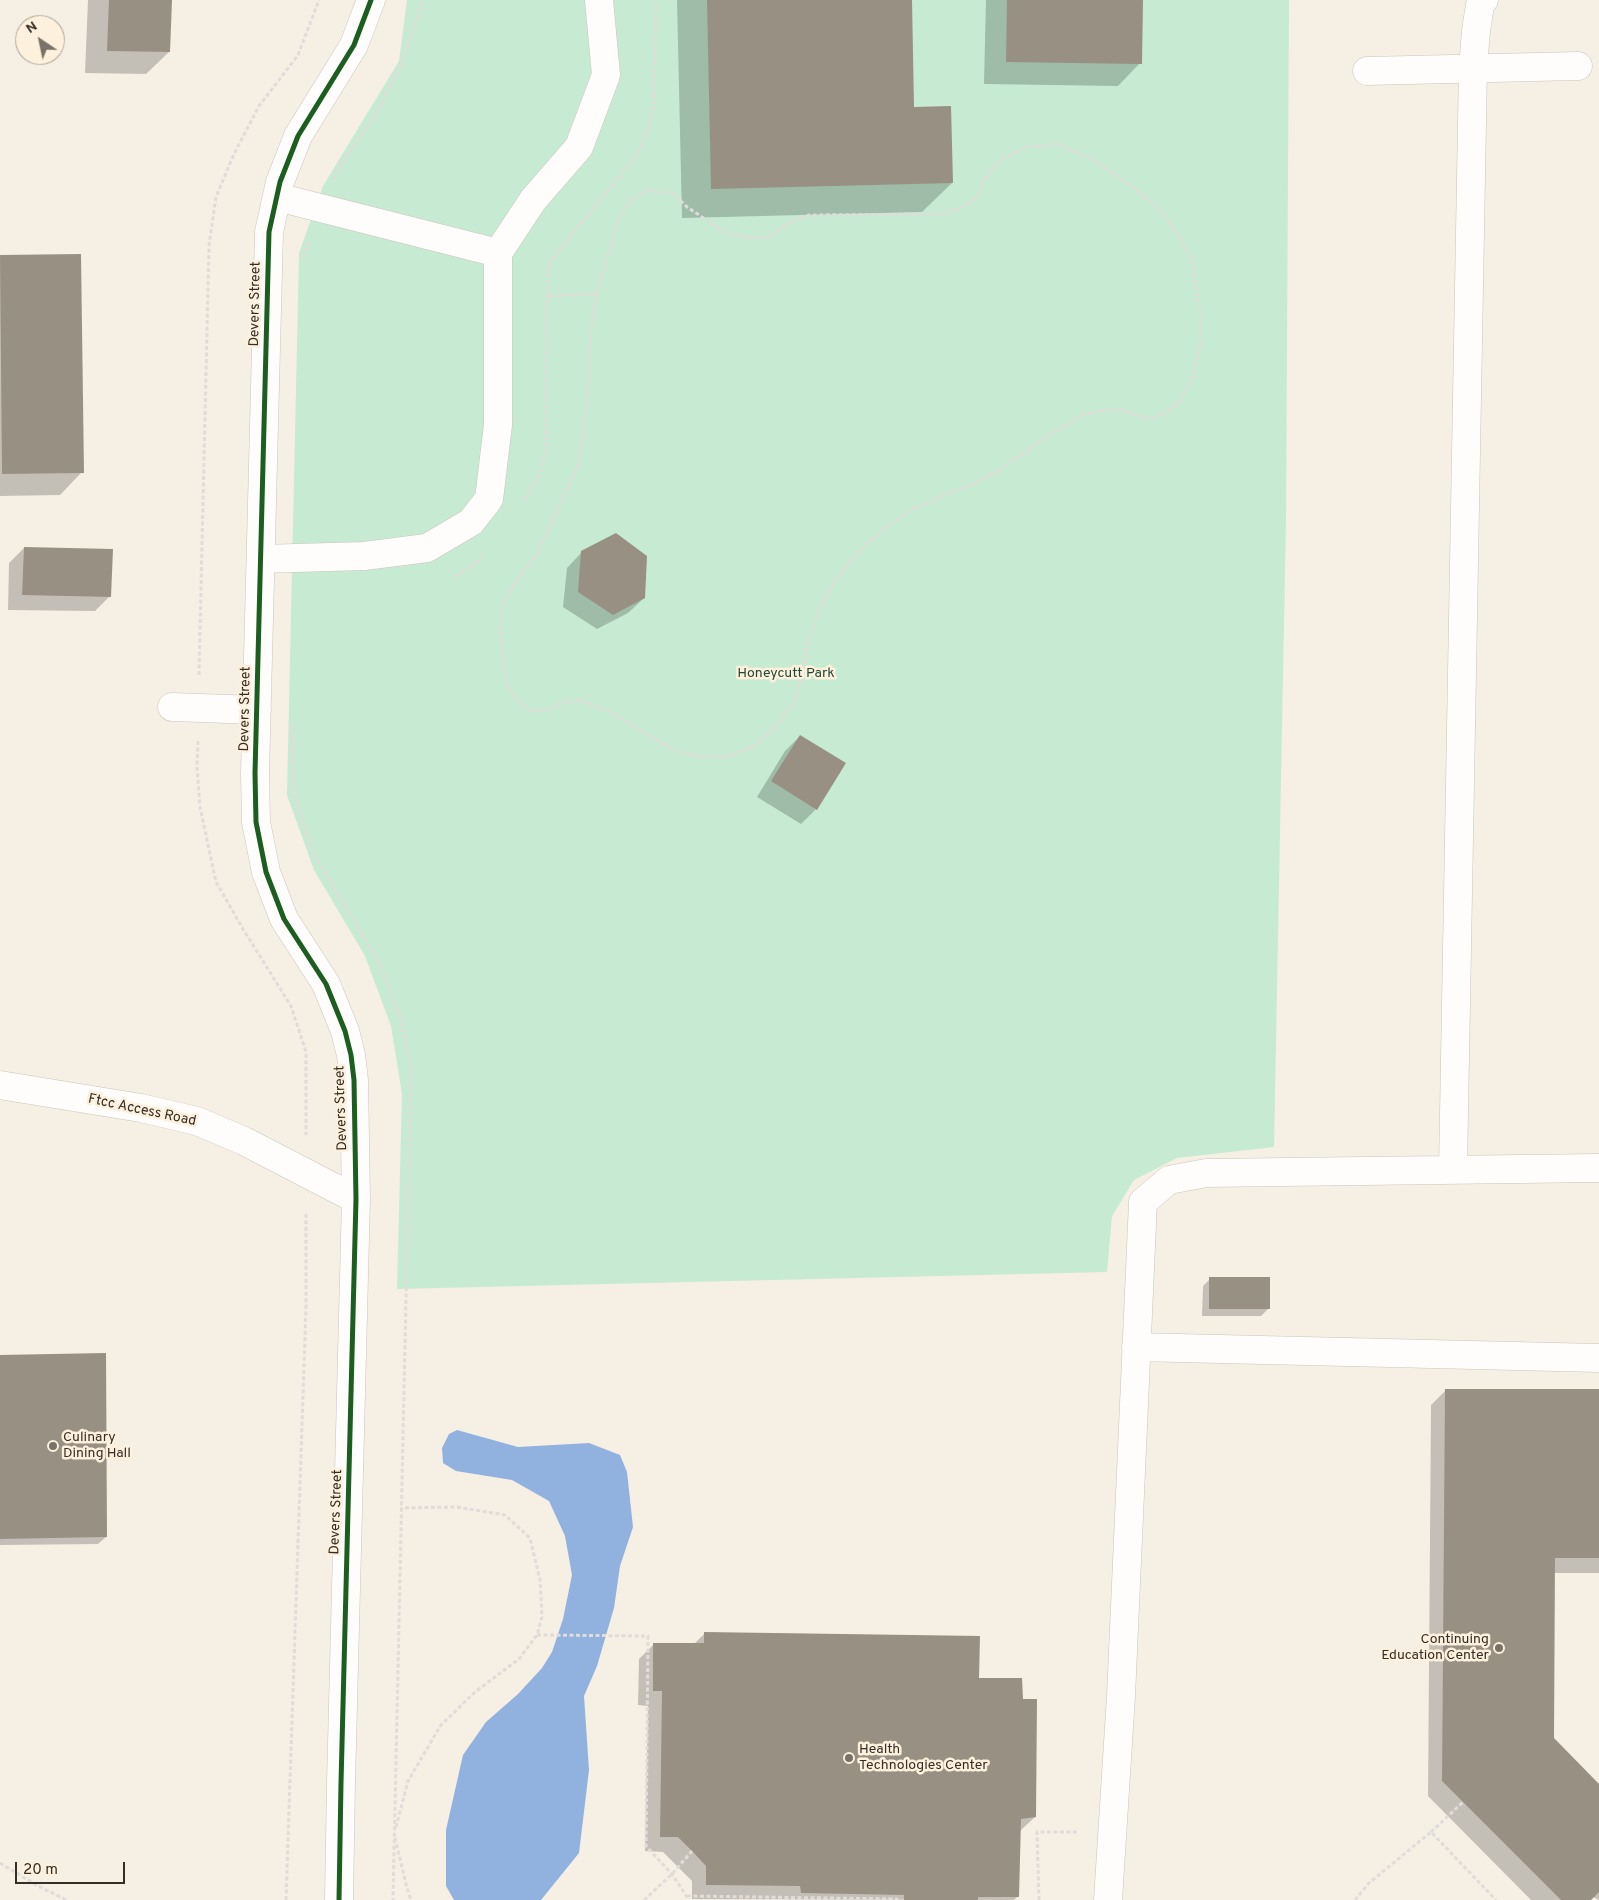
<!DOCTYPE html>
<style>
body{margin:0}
#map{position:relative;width:1599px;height:1900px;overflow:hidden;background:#f6efe4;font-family:Overpass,sans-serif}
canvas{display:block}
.north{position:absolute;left:15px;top:15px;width:50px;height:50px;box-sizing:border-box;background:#fdf0dd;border:1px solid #ada293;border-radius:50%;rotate:326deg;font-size:14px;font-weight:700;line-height:20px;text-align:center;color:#342e25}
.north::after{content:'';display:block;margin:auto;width:18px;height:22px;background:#787268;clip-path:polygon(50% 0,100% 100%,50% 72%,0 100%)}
.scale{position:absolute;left:15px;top:1862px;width:110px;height:22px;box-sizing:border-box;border:2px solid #342e25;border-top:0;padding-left:6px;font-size:15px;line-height:18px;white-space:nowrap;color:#342e25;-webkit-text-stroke:4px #fdf0dd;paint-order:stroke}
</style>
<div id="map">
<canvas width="1599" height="1900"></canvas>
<div class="north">N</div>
<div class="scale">20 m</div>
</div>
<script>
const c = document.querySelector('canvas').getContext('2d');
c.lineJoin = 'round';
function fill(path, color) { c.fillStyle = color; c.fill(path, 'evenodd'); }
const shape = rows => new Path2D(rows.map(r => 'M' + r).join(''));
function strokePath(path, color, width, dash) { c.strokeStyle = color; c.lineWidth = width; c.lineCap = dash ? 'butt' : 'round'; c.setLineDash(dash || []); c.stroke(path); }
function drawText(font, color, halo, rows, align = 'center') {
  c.font = font + ' Overpass,sans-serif'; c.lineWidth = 5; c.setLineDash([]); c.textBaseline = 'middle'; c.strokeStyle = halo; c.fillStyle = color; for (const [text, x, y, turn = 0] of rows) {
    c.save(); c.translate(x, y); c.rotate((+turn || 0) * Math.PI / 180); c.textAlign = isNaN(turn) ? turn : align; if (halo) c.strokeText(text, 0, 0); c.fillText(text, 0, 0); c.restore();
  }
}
const green = shape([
 [407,0,1289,0,1286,518,1274,1147,1177,1158,1134,1180,1112,1216,1107,1272,397,1289,402,1094,391,1026,365,956,314,870,287,795,299,253,323,186,399,61]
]);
const water = shape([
 [457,1430,518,1447,589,1443,620,1455,627,1472,633,1527,620,1566,614,1608,597,1666,584,1696,589,1770,579,1853,541,1900,454,1900,446,1886,446,1830,463,1755,486,1722,518,1694,542,1668,552,1652,563,1619,572,1575,565,1536,549,1501,512,1480,456,1471,443,1463,442,1448,449,1434]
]);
const shadow = shape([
 [88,0,171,0,169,52,146,74,85,73],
 [677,0,911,0,913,108,952,183,922,212,682,218],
 [986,0,1141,0,1140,63,1118,86,984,84],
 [80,255,82,472,60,495,0,496,0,256],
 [24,548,110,596,95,611,8,610,9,563],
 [582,552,644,598,628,613,597,629,563,607,567,568],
 [800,736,816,809,801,824,757,797,785,751],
 [1210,1279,1268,1309,1261,1316,1202,1316,1203,1286],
 [0,1356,106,1537,98,1544,0,1545],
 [1446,1390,1599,1391,1599,1573,1554,1573,1552,1739,1599,1786,1599,1900,1593,1897,1590,1900,1531,1900,1428,1796,1431,1405],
 [705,1633,978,1679,1035,1817,1019,1832,1018,1896,1014,1900,692,1899,692,1881,663,1852,645,1851,648,1706,638,1705,639,1659,654,1644,694,1644]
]);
const building = shape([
 [109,0,172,0,170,52,107,51],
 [707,0,912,0,914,107,951,106,953,183,711,189],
 [1007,0,1143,0,1142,64,1006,62],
 [81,254,84,473,2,474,0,255],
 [616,533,647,556,645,598,613,615,578,592,581,551],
 [24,547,113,549,111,597,22,595],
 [800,735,846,763,817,810,771,781],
 [1209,1277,1270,1277,1270,1309,1209,1309],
 [106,1353,107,1537,0,1539,0,1355],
 [1445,1389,1599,1389,1599,1558,1555,1558,1554,1738,1599,1784,1599,1892,1591,1900,1561,1900,1442,1781],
 [704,1632,980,1636,979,1678,1022,1678,1023,1699,1037,1699,1036,1817,1021,1819,1019,1897,978,1897,978,1900,904,1900,904,1895,801,1893,800,1886,706,1885,706,1866,692,1851,678,1837,660,1837,662,1691,653,1691,653,1643,704,1643]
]);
const path = shape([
 [1058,144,1092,159,1126,182,1158,208,1179,236,1191,258,1201,316,1200,348,1192,378,1181,399,1170,410,1154,418,1138,416,1122,410,1105,410,1083,415,1051,434,995,473,975,483,914,508,886,527,857,553,833,584,819,611,808,640,804,668,796,698,777,726,753,747,728,756,703,757,680,752,654,739,607,710,583,701,566,701,548,710,530,711,517,700,507,685,500,629,501,608,511,588,536,556,578,466,587,406,589,345,596,294,619,219,631,200,644,191,673,193,687,207,726,233,750,238,769,237,787,224,809,215,941,214,959,209,977,198,984,179,1000,160,1026,147,1058,144],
 [334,179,338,169,377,113,403,60,423,0],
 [303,258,309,240],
 [547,296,596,294],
 [524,500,539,475,546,451,547,296,549,263,637,155,647,132,654,107,656,0],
 [455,577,479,561,483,555],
 [199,675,209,245,216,197,234,154,259,106,298,55,319,0],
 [292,722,293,788,311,849,380,964,401,1020,411,1067,393,1900],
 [198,741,197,767,200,807,216,882,243,929,291,1006,306,1052,306,1135],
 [537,1635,648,1636,646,1846,672,1874,689,1900],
 [396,1827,408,1781,441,1725,475,1692,519,1659,537,1635,542,1617,540,1580,530,1538,505,1515,457,1507,401,1508],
 [1431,1832,1463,1802],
 [395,1838,407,1888,411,1900],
 [0,1863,38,1886,67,1900],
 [687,1896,898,1899],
 [286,1900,306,1306,306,1211],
 [644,1900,672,1874,692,1851],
 [1039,1900,1037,1832,1079,1832],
 [1355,1900,1369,1883,1431,1832,1496,1900]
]);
const minor = shape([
 [1367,71,1578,66],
 [277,197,498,253],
 [261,559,364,556,427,548,471,522,489,499,498,425,498,253,533,200,579,147,606,75,599,0],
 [172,707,257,710],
 [0,1085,141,1108,197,1121,244,1141,356,1199],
 [1453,1169,1473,67,1476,31,1480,5,1484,0],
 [1136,1347,1599,1358],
 [339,1900,341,1783,356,1199,354,1080,351,1055,345,1031,326,984,284,919,266,872,256,822,255,773,269,232,280,182,298,136,354,45,371,0],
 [1108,1900,1121,1696,1143,1202,1169,1180,1206,1173,1599,1168]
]);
const cycleway = shape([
 [339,1900,341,1783,356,1199,354,1080,351,1055,345,1031,326,984,284,919,266,872,256,822,255,773,269,232,280,182,298,136,354,45,371,0]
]);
const markers = [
 [53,1446,5,"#787268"],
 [1499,1648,5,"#787268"],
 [849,1758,5,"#787268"]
];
const streetNames = [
 ["Devers Street",256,304,-89],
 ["Devers Street",246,709,-89],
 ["Devers Street",342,1108,-92],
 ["Ftcc Access Road",142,1111,12],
 ["Devers Street",337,1512,-88]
];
const parkNames = [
 ["Honeycutt Park",786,674]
];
const poiNames = [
 ["Culinary",63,1438],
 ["Dining Hall",63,1454],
 ["Continuing",1489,1640,"right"],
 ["Education Center",1489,1656,"right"],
 ["Health",859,1750],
 ["Technologies Center",859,1766]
];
fill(green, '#c6ebd2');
fill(water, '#91b1df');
fill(shadow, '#0003');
fill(building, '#989083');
strokePath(minor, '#cac4bb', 29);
strokePath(path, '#dfdcd9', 3, [4, 2.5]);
strokePath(minor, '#fefdfb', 28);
strokePath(cycleway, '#1b5e20', 5);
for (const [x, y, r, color] of markers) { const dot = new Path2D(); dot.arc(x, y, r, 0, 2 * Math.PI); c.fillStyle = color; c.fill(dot); strokePath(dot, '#fdf0dd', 2); }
drawText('14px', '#342e25', '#fdf0dd', streetNames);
drawText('14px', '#1e4936', '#fdf0dd', parkNames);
drawText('14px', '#342e25', '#fdf0dd', poiNames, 'left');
</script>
